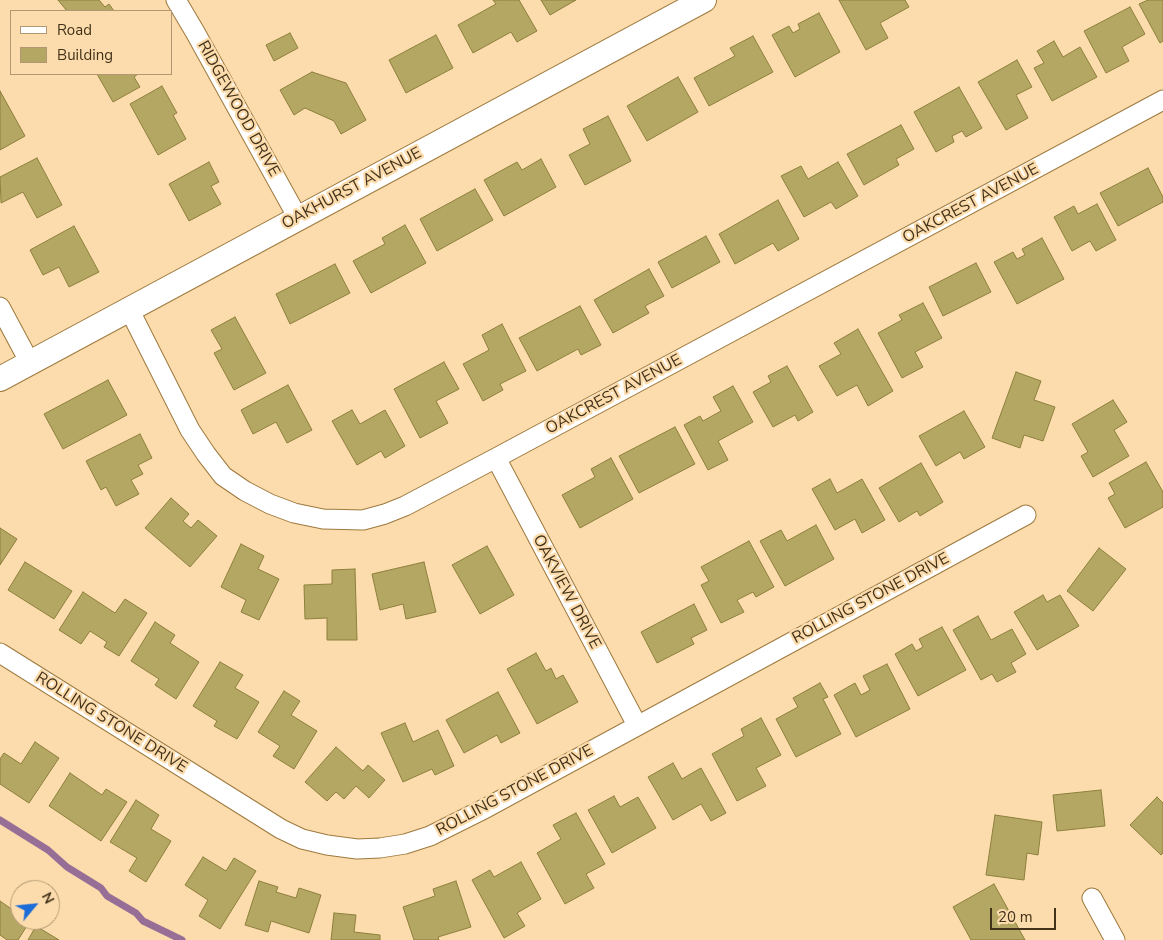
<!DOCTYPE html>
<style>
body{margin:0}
#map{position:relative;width:1163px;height:940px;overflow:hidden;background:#fcdcac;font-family:"Nunito Sans",sans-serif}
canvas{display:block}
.legend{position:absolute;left:10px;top:10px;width:162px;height:65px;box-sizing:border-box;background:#fcdcac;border:1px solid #b29872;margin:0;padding:6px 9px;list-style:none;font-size:15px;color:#42321a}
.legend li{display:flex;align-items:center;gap:10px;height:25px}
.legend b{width:25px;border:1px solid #b29872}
.north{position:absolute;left:10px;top:880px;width:50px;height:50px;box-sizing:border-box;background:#fcdcac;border:1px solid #b29872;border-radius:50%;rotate:62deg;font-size:14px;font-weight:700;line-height:20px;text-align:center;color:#42321a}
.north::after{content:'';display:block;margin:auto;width:18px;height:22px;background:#1d6dd8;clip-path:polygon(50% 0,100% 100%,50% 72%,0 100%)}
.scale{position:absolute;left:990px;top:908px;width:66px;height:22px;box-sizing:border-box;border:2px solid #42321a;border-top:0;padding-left:6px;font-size:15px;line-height:18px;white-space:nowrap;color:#42321a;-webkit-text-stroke:4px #fcdcac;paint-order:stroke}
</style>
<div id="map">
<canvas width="1163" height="940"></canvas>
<ul class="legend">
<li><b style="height:6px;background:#fff"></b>Road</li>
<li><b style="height:14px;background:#b4a663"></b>Building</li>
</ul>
<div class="north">N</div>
<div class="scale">20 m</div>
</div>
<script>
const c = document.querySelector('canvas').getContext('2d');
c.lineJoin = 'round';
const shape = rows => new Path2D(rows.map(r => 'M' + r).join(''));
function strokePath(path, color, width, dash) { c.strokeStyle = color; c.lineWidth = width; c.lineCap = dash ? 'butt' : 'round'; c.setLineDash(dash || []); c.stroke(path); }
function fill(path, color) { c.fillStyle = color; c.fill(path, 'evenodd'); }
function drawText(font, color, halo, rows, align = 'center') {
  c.font = font + ' "Nunito Sans",sans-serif'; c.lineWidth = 4.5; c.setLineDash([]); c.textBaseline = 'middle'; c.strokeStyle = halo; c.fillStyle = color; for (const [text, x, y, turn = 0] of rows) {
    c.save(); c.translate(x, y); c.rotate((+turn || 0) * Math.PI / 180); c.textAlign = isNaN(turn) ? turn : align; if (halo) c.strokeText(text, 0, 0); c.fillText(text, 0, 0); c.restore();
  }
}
const stream = shape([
 [0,820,48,850,67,867,101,888,107,896,136,913,143,921,182,940]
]);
const building = shape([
 [58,0,99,0,105,7,109,4,114,11,67,11,58,0],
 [493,0,519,0,537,31,517,42,511,32,473,53,458,25,496,4,493,0],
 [541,0,576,0,550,15,541,0],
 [839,0,905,0,909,7,880,23,888,38,866,50,839,0],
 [1148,0,1163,0,1163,41,1160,43,1139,4,1148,0],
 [1130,7,1145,34,1122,47,1129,61,1106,73,1084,31,1130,7],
 [819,13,840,52,795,77,772,35,789,26,793,33,800,29,798,24,819,13],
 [290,33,298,48,274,61,266,45,290,33],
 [436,35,453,68,406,93,389,60,436,35],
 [753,36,773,72,709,106,694,78,735,56,730,48,753,36],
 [1054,41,1063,57,1080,47,1097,77,1052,101,1034,68,1044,63,1037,51,1054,41],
 [1017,60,1032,87,1016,95,1028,118,1006,130,978,82,1017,60],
 [312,72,346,83,366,120,341,134,334,121,305,108,294,115,280,90,312,72],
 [97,74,138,74,134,77,140,87,113,102,97,74],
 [678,77,698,112,647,141,627,106,678,77],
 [162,86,177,113,173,115,186,139,158,155,130,104,162,86],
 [959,87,982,128,966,137,962,131,952,136,954,142,936,152,914,112,959,87],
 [0,91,25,136,0,150,0,91],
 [608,116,631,161,585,185,569,155,590,144,583,129,608,116],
 [901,125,914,149,896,159,899,165,864,185,847,154,901,125],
 [37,158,62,205,37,218,23,192,1,203,0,177,37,158],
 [541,159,556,187,504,216,484,180,517,162,522,170,541,159],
 [209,162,219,182,211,186,221,204,189,221,169,184,209,162],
 [838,162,858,196,836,209,831,202,804,217,781,176,801,166,808,179,838,162],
 [1148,168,1163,197,1163,202,1118,226,1100,193,1148,168],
 [475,189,493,220,437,251,420,219,475,189],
 [778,200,799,239,778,251,773,243,735,264,719,234,778,200],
 [1097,204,1116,240,1096,251,1090,241,1072,251,1054,217,1074,206,1078,214,1097,204],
 [405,225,426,263,371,293,353,261,385,244,382,238,405,225],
 [74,226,99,272,69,287,59,267,43,275,30,250,74,226],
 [706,236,720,262,672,288,658,262,706,236],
 [1042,238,1064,279,1017,304,994,262,1013,252,1017,259,1025,255,1022,249,1042,238],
 [976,263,991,292,943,316,929,287,976,263],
 [335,264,350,293,290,324,276,294,335,264],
 [649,269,664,296,645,306,649,313,613,333,594,300,649,269],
 [923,303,942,338,915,352,923,367,902,378,878,333,902,320,899,315,923,303],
 [580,306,601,345,581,355,578,349,537,371,519,338,580,306],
 [235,317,266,373,234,390,214,353,222,349,211,330,235,317],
 [502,324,526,371,500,384,503,390,483,401,463,364,489,350,482,335,502,324],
 [858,329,893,391,868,406,857,385,837,396,819,366,841,354,834,343,858,329],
 [444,362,459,389,436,401,448,423,420,438,394,389,444,362],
 [787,366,813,412,798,421,795,415,773,427,753,392,771,382,768,376,787,366],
 [1016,372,1041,381,1034,400,1055,407,1043,441,1024,435,1020,448,992,438,1016,372],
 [108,380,127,415,63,449,44,414,108,380],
 [288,385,312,430,287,443,276,422,253,434,241,410,288,385],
 [733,386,753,422,718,441,728,460,708,470,684,425,700,416,703,421,721,411,713,397,733,386],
 [1113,400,1127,422,1114,430,1129,456,1093,477,1081,456,1088,452,1072,424,1113,400],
 [352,410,360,424,385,410,405,446,385,458,381,451,357,465,332,421,352,410],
 [964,411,985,447,964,459,960,452,936,466,919,436,964,411],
 [675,427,695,464,639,493,619,456,675,427],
 [140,434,152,458,138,465,143,474,131,480,139,494,116,506,106,487,101,490,86,461,140,434],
 [611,458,633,499,580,528,562,495,595,477,591,469,611,458],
 [1146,462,1163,492,1163,507,1125,528,1108,498,1115,494,1109,483,1146,462],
 [921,463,943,502,920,516,917,511,899,522,879,488,921,463],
 [830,479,837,493,862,479,885,520,862,533,855,519,835,530,812,489,830,479],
 [171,498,189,514,183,521,191,528,198,520,217,536,190,567,145,528,171,498],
 [816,525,834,559,785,586,760,541,781,530,787,541,816,525],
 [0,528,17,539,0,565,0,528],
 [749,541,774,587,756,597,753,592,737,600,744,612,721,623,701,585,709,581,701,567,749,541],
 [241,544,264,556,258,569,279,579,259,620,241,612,246,600,221,587,241,544],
 [487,546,514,595,480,614,452,565,487,546],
 [1099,548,1126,569,1093,611,1067,591,1099,548],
 [25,562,72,591,54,619,8,590,25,562],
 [424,562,436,612,406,619,403,604,380,610,372,574,424,562],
 [355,569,357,640,327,640,327,618,305,619,304,585,332,584,332,570,355,569],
 [83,592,115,613,125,599,147,613,119,656,104,647,107,642,90,631,81,644,59,630,83,592],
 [1043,595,1047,602,1060,595,1079,626,1037,650,1014,612,1043,595],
 [694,604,707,630,691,638,694,644,657,663,641,632,694,604],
 [978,616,991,640,1012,629,1026,654,1011,663,1016,672,997,682,992,674,981,680,953,630,978,616],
 [155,622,175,635,170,643,199,662,176,699,155,685,159,679,131,661,155,622],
 [942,627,966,670,918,696,895,654,912,644,916,651,923,647,919,639,942,627],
 [536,653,546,671,551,668,556,679,563,675,578,702,537,724,507,669,536,653],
 [220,662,243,675,235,688,259,702,237,739,214,726,217,721,193,706,220,662],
 [887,664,910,709,856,737,834,695,855,683,861,695,870,690,863,676,887,664],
 [820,683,828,697,823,699,841,734,796,757,776,719,798,707,793,698,820,683],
 [284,691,300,701,291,715,317,731,294,769,273,756,280,746,258,732,284,691],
 [498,692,520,733,501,743,497,735,464,753,446,720,498,692],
 [761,718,781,755,756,768,766,786,737,801,712,754,744,736,741,729,761,718],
 [405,723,413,742,438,730,454,766,435,775,432,769,403,782,381,733,405,723],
 [35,742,59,758,29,803,0,784,0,759,4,753,21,764,35,742],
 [336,747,363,771,368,765,385,780,369,798,356,786,344,799,336,792,327,801,305,782,336,747],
 [673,763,682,779,701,768,726,813,711,821,701,804,673,820,648,777,673,763],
 [70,773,102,795,106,789,127,802,101,841,49,806,70,773],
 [1101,790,1105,826,1057,831,1053,795,1101,790],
 [614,796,620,807,638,797,656,828,612,853,588,810,614,796],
 [1157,797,1163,803,1163,853,1161,855,1130,825,1157,797],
 [136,800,159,815,151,829,171,841,146,882,129,871,137,858,110,842,136,800],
 [576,813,605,864,586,874,594,888,565,904,537,853,561,839,553,825,576,813],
 [995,815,1042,822,1038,855,1027,853,1024,880,986,875,995,815],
 [203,857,226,871,234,858,256,871,220,929,199,916,208,900,185,885,203,857],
 [521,862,541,899,517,913,525,926,504,938,472,880,490,870,494,877,521,862],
 [259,881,278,887,276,892,296,898,299,888,321,895,309,933,271,921,268,932,245,925,259,881],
 [456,881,471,927,438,937,439,940,414,940,403,907,435,896,433,889,456,881],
 [994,884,1025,940,971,940,953,907,994,884],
 [0,901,20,915,20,920,30,921,18,940,7,940,0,935,0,901],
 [334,913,356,915,354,932,380,935,380,940,331,940,334,913],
 [36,926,59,940,28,940,36,926]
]);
const minor = shape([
 [176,0,195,32,298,218],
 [0,307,30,363],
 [129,309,190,430,206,454,223,476,245,491,270,504,294,513,323,519,363,520,385,514,405,506,496,458,1163,100],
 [496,458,637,725],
 [0,653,281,829,302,839,327,845,357,849,380,848,405,844,430,836,486,808,1026,515],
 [1092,898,1115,940]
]);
const tertiary = shape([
 [0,379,704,0]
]);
const streetNames = [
 ["RIDGEWOOD DRIVE",238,109,61],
 ["OAKHURST AVENUE",352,189,-28],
 ["OAKCREST AVENUE",971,204,-28],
 ["OAKCREST AVENUE",614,395,-28],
 ["OAKVIEW DRIVE",566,592,62],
 ["ROLLING STONE DRIVE",871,599,-28],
 ["ROLLING STONE DRIVE",111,723,32],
 ["ROLLING STONE DRIVE",515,791,-28]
];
strokePath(stream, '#976f96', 7);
fill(building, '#b4a663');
strokePath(building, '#8d7f3c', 1);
strokePath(minor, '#9d793e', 21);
strokePath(tertiary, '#9d793e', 26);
strokePath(minor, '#fff', 19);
strokePath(tertiary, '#fff', 24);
drawText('16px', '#42321a', '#fcdcac', streetNames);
</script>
